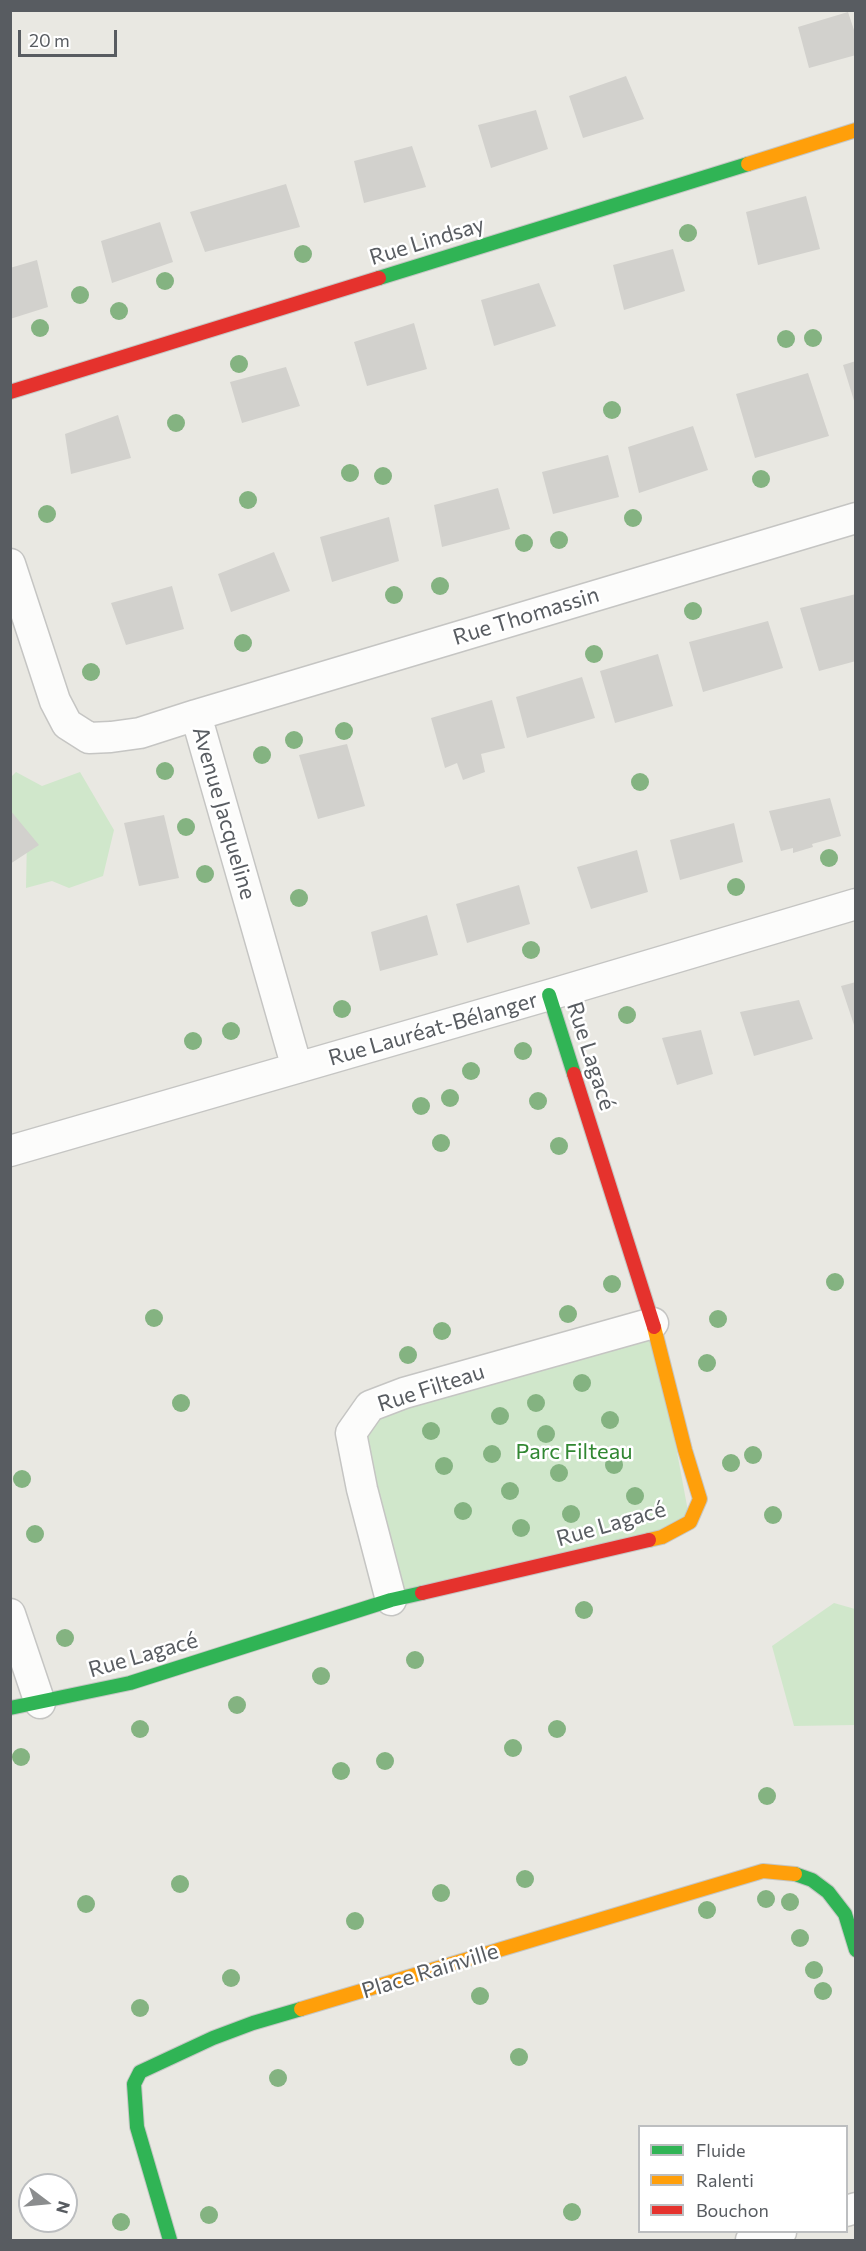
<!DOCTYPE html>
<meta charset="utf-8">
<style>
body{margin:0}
#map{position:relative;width:866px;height:2251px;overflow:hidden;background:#e9e8e2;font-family:Commissioner,sans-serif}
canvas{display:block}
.frame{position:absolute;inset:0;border:12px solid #585c61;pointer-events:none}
.legend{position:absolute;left:638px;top:2125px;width:210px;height:108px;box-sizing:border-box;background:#fff;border:2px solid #bcbec0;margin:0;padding:8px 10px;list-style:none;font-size:18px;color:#585c61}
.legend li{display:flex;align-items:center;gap:12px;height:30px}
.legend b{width:30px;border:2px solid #bcbec0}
.north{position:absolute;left:18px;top:2173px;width:60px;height:60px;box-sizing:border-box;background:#fff;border:2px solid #bcbec0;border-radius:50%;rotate:106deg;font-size:16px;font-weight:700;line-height:24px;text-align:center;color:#585c61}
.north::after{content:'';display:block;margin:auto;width:21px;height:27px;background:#8b8d8e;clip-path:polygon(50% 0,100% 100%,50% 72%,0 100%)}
.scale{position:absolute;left:18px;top:30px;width:99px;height:27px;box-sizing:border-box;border:3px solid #585c61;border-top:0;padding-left:8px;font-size:18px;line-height:21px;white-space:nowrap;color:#585c61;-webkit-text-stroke:4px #fff;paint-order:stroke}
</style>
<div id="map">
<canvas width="866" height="2251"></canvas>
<div class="frame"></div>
<ul class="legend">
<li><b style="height:8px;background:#30b455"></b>Fluide</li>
<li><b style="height:8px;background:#ff9f0a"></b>Ralenti</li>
<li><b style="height:8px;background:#e5322d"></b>Bouchon</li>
</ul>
<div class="north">N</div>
<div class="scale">20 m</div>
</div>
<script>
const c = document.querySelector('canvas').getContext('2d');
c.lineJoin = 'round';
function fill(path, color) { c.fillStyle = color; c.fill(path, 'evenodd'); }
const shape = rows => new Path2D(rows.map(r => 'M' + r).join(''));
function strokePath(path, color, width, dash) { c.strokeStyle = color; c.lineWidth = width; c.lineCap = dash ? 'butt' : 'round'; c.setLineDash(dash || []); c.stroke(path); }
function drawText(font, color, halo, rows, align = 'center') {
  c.font = font + ' Commissioner,sans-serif'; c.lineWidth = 5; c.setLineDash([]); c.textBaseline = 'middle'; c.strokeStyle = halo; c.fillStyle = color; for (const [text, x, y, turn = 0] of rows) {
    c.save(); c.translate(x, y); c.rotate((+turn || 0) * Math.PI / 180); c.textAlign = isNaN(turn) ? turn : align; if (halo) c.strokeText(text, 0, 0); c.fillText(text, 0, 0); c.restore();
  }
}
const green = shape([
 [16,772,42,786,80,772,114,830,103,876,69,888,52,881,26,888,27,837,11,818,11,777],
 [653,1323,690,1522,391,1600,351,1433,370,1406],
 [834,1603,855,1609,855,1725,794,1726,772,1646]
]);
const building = shape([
 [848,12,856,36,856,55,809,68,798,27],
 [626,76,644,119,583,138,569,96],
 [536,110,548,149,491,168,478,125],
 [412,146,426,187,364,203,354,161],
 [286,184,300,227,205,252,190,212],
 [806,196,820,249,758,265,746,212],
 [160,222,173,262,112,283,101,241],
 [673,249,685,291,624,310,613,265],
 [37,260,48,307,10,319,10,268],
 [539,283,556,326,494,346,481,300],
 [414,323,427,369,367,386,354,342],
 [856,361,856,404,855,404,843,365],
 [286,367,300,406,242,423,230,382],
 [808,373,829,436,755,458,736,394],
 [118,415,131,458,71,474,65,434],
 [693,426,708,470,639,493,628,447],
 [608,455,619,497,553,514,542,472],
 [498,488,510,529,442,547,434,505],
 [389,517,399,561,332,582,320,537],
 [274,552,290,591,231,612,218,574],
 [172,586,184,629,126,645,111,603],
 [856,594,856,661,819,671,800,608],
 [768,621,783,668,703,692,689,642],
 [658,654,673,706,615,723,600,671],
 [582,677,595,718,527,738,516,697],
 [492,700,505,748,481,754,485,772,463,780,457,763,445,768,431,718],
 [347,744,365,806,318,819,299,755],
 [830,798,841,836,812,844,813,847,793,853,793,848,781,851,769,811],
 [10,810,39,845,10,864],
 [164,815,179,878,139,886,124,823],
 [734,823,743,862,680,880,670,840],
 [637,850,648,892,591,909,577,867],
 [519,885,530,924,467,943,456,904],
 [427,915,438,955,380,971,371,932],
 [856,982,856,1028,855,1028,841,986],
 [799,1000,813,1039,754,1056,740,1012],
 [701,1030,713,1074,677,1085,662,1038]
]);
const street = shape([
 [10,564,55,701,67,724,89,738,111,737,140,733,196,715,297,1068],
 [196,715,856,518],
 [10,1151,549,995,856,904],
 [391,1600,362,1489,351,1433,370,1406,404,1393,653,1323],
 [10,1614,40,1703],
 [846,2211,856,2208],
 [751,2240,781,2232]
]);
const fast = shape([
 [379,278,748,164],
 [549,995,574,1074],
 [10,1708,130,1683,391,1600,422,1593],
 [795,1874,812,1880,828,1892,845,1914,856,1950],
 [170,2240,137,2127,134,2084,140,2072,213,2038,253,2023,301,2009]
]);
const slow = shape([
 [748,164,856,130],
 [649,1540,662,1537,690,1522,700,1499,685,1450,654,1327],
 [301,2009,763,1871,795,1874]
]);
const jam = shape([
 [10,392,379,278],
 [574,1074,654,1327],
 [422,1593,649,1540]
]);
const trees = [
 [688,233],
 [303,254],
 [165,281],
 [80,295],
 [119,311],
 [40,328],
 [813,338],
 [786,339],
 [239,364],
 [612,410],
 [176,423],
 [350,473],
 [383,476],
 [761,479],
 [248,500],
 [47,514],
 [633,518],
 [559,540],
 [524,543],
 [440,586],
 [394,595],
 [693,611],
 [243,643],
 [594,654],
 [91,672],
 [344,731],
 [294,740],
 [262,755],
 [165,771],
 [640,782],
 [186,827],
 [829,858],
 [205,874],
 [736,887],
 [299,898],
 [531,950],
 [342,1009],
 [627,1015],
 [231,1031],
 [193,1041],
 [523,1051],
 [471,1071],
 [450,1098],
 [538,1101],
 [421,1106],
 [441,1143],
 [559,1146],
 [835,1282],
 [612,1284],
 [568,1314],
 [154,1318],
 [718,1319],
 [442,1331],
 [408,1355],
 [707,1363],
 [582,1383],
 [181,1403],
 [536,1403],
 [500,1416],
 [610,1420],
 [431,1431],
 [546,1434],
 [492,1454],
 [753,1455],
 [731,1463],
 [614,1465],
 [444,1466],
 [559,1473],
 [22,1479],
 [510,1491],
 [635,1496],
 [463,1511],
 [571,1514],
 [773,1515],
 [521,1528],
 [35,1534],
 [584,1610],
 [65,1638],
 [415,1660],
 [321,1676],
 [237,1705],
 [140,1729],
 [557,1729],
 [513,1748],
 [21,1757],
 [385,1761],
 [341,1771],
 [767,1796],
 [525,1879],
 [180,1884],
 [441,1893],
 [766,1899],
 [790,1902],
 [86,1904],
 [707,1910],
 [355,1921],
 [800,1938],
 [814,1970],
 [231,1978],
 [823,1991],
 [480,1996],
 [140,2008],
 [519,2057],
 [278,2078],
 [572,2212],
 [209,2215],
 [121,2222]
];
const streetNames = [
 ["Rue Lindsay",427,241,-17],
 ["Rue Thomassin",526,616,-17],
 ["Avenue Jacqueline",224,813,74],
 ["Rue Lauréat-Bélanger",433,1029,-16],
 ["Rue Lagacé",591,1056,72],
 ["Rue Filteau",431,1388,-18],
 ["Rue Lagacé",611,1524,-16],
 ["Rue Lagacé",143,1655,-16],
 ["Place Rainville",430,1971,-17]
];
const parkNames = [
 ["Parc Filteau",574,1452]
];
fill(green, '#d0e7cb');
fill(building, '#d2d1cd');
strokePath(street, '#c5c5c3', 33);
strokePath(fast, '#c5c6c4', 16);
strokePath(slow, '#c5c6c4', 16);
strokePath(jam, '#c5c6c4', 16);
strokePath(street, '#fcfcfb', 30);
strokePath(fast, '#30b455', 14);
strokePath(slow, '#ff9f0a', 14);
strokePath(jam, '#e5322d', 14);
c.fillStyle = '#84b381';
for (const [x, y] of trees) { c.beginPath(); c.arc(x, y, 9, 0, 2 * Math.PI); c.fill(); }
drawText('22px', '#585c61', '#fff', streetNames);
drawText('22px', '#318732', '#fff', parkNames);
</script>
